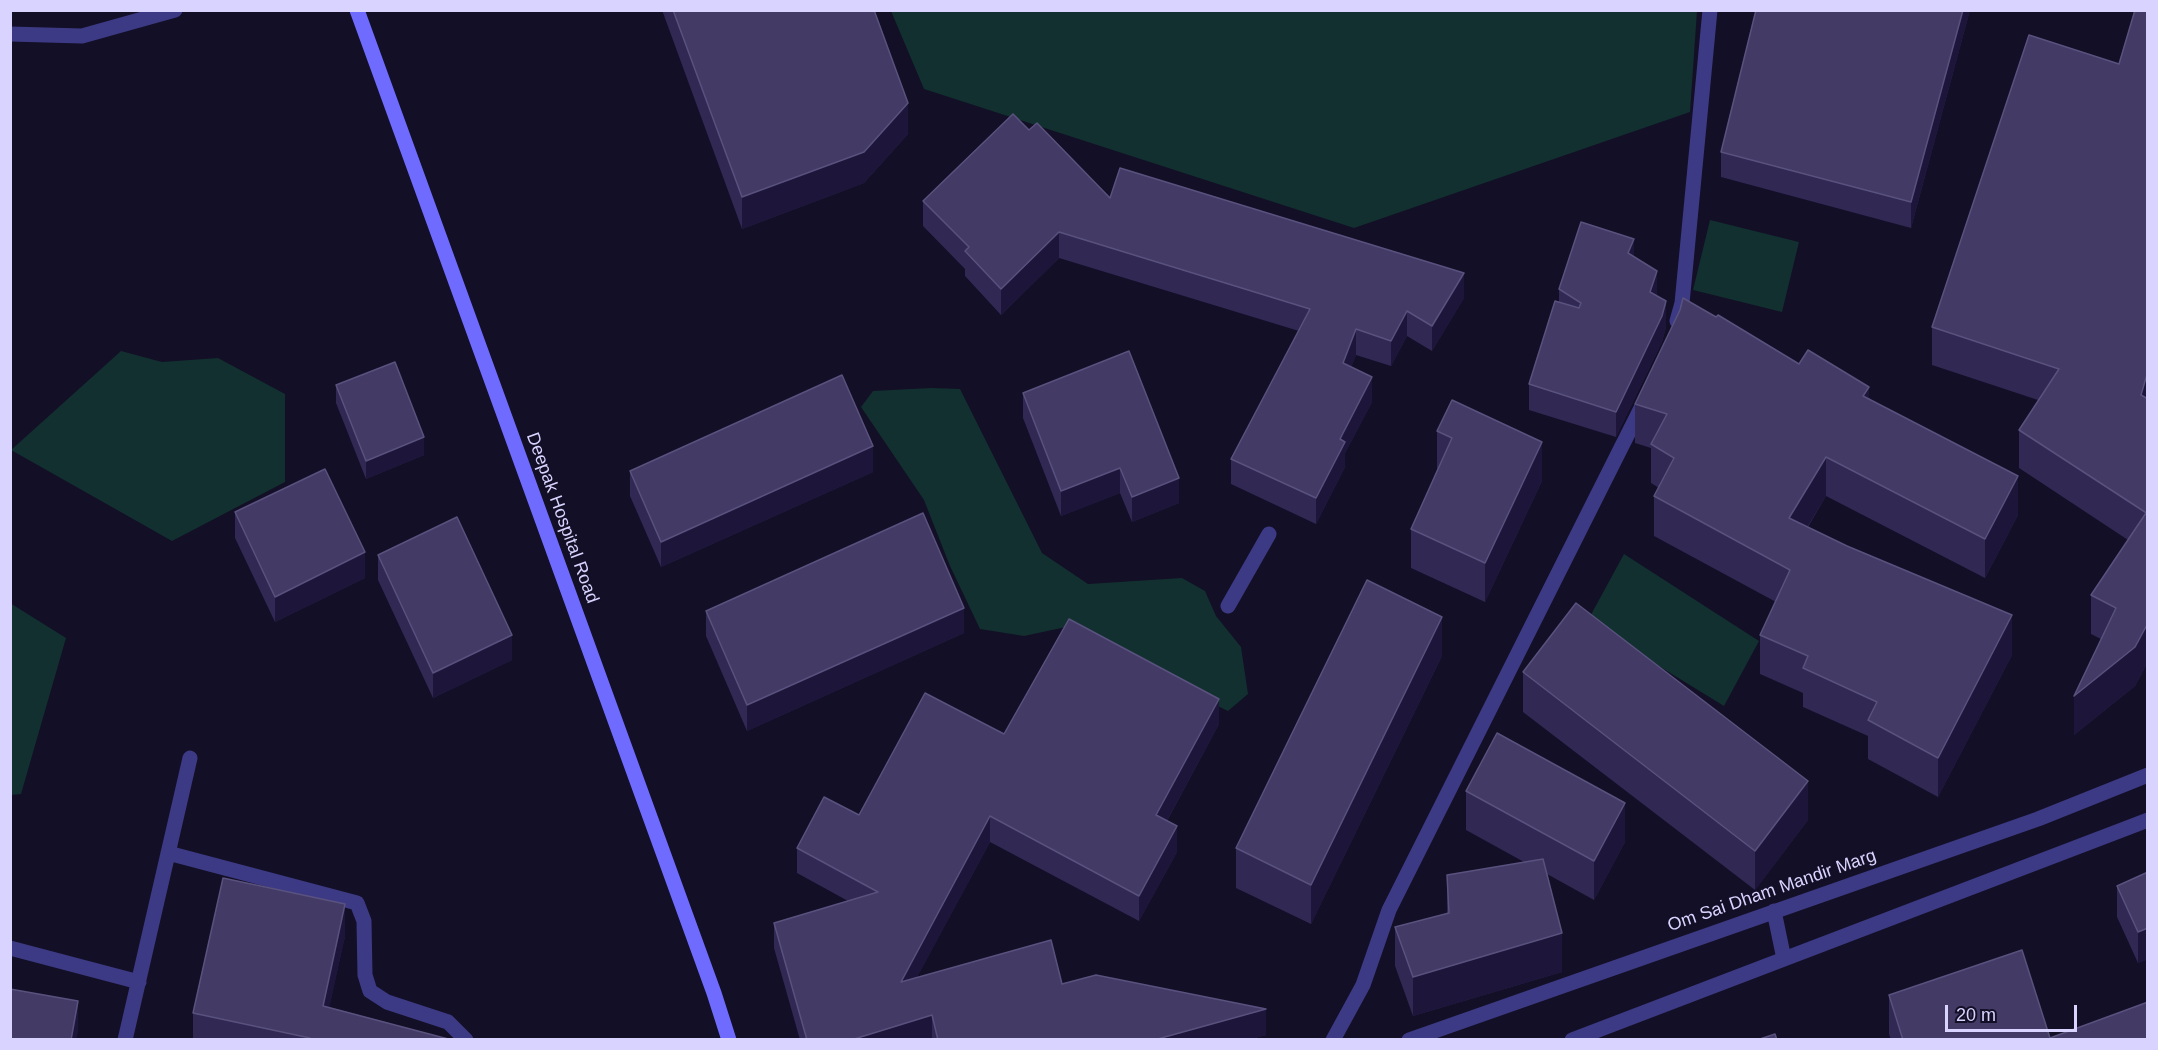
<!DOCTYPE html>
<style>
body{margin:0}
#map{position:relative;width:2158px;height:1050px;overflow:hidden;background:#130f26;font-family:Arial,sans-serif}
canvas{display:block}
.frame{position:absolute;inset:0;border:12px solid #d9d4ff;pointer-events:none}
.scale{position:absolute;left:1945px;top:1005px;width:132px;height:27px;box-sizing:border-box;border:3px solid #d9d4ff;border-top:0;padding-left:8px;font-size:18px;line-height:21px;white-space:nowrap;color:#d9d4ff;-webkit-text-stroke:4px #130f26;paint-order:stroke}
</style>
<div id="map">
<canvas width="2158" height="1050"></canvas>
<div class="frame"></div>
<div class="scale">20 m</div>
</div>
<script>
const c = document.querySelector('canvas').getContext('2d');
c.lineJoin = 'round';
function fill(path, color) { c.fillStyle = color; c.fill(path, 'evenodd'); }
const shape = rows => new Path2D(rows.map(r => 'M' + r).join(''));
function strokePath(path, color, width, dash) { c.strokeStyle = color; c.lineWidth = width; c.lineCap = dash ? 'butt' : 'round'; c.setLineDash(dash || []); c.stroke(path); }
function drawText(font, color, halo, rows, align = 'center') {
  c.font = font + ' Arial,sans-serif'; c.lineWidth = 4.5; c.setLineDash([]); c.textBaseline = 'middle'; c.strokeStyle = halo; c.fillStyle = color; for (const [text, x, y, turn = 0] of rows) {
    c.save(); c.translate(x, y); c.rotate((+turn || 0) * Math.PI / 180); c.textAlign = isNaN(turn) ? turn : align; if (halo) c.strokeText(text, 0, 0); c.fillText(text, 0, 0); c.restore();
  }
}
const green = shape([
 [891,11,1697,11,1690,112,1354,228,924,89],
 [1710,220,1799,242,1782,312,1693,290],
 [121,351,162,362,218,358,285,394,285,482,172,541,11,450],
 [931,388,960,389,1042,553,1088,584,1182,578,1205,591,1216,616,1241,647,1248,694,1228,711,1165,681,1066,627,1024,636,980,629,950,566,924,500,861,407,873,391],
 [1624,554,1759,641,1724,706,1587,622],
 [10,603,66,638,21,794,11,795]
]);
const street = shape([
 [10,34,82,36,175,10],
 [1677,321,1682,303,1685,272,1710,10],
 [1228,606,1269,534],
 [168,853,357,903,364,921,365,975,370,991,387,1002,448,1022,466,1040],
 [1774,911,1784,959],
 [10,948,139,982],
 [125,1040,190,758],
 [1333,1040,1363,985,1389,910,1643,404],
 [1409,1040,2038,819,2148,775],
 [1572,1040,2148,820]
]);
const secondary = shape([
 [357,10,714,993,729,1040]
]);
const wall = shape([
 [662,10,874,10,908,134,864,183,742,229],
 [1756,10,1970,10,1911,228,1721,177,1721,152],
 [2148,10,2148,662,2135,686,2074,735,2101,639,2091,634,2091,595,2128,540,2019,468,2019,430,2038,400,1932,365,1932,327,2119,64],
 [1029,130,1110,198,1464,298,1432,351,1407,336,1391,366,1356,355,1351,367,1372,402,1345,453,1345,467,1316,524,1231,484,1231,459,1299,331,1059,258,1001,315,965,276,965,269,923,226,923,201],
 [1634,257,1657,296,1666,327,1662,342,1616,437,1529,410,1529,384,1559,302,1559,289],
 [1716,317,1799,364,1869,398,2018,515,1985,578,1826,496,1808,527,2012,655,1938,797,1868,759,1868,736,1803,707,1803,693,1760,674,1760,635,1776,602,1654,536,1654,496,1659,488,1651,483,1651,448,1635,443,1635,404],
 [336,385,424,455,366,479,336,403],
 [1023,393,1179,503,1132,522,1120,493,1061,516,1023,418],
 [1437,431,1542,481,1485,602,1411,568,1411,529,1437,470],
 [630,471,873,472,661,567,630,496],
 [235,512,365,578,275,622,235,538],
 [378,555,512,660,433,698,378,580],
 [706,611,964,633,747,731,706,636],
 [1442,656,1311,924,1236,888,1236,848],
 [1523,672,1808,820,1755,890,1523,712],
 [1219,724,1167,821,1177,852,1139,921,990,842,917,977,1062,984,1266,1035,1248,1040,800,1040,774,948,774,923,848,901,797,873,797,848,859,815,1004,734],
 [1466,791,1625,842,1594,900,1547,874,1562,972,1413,1016,1395,966,1395,927,1447,914,1447,875,1524,862,1466,830],
 [2148,872,2148,959,2138,963,2117,917,2117,886],
 [345,936,329,1007,452,1040,193,1040,193,1013],
 [1889,995,2050,1038,2148,1040,1891,1040,1889,1034]
]);
const shadedWall = shape([
 [1963,10,1970,10,1911,228,1911,202],
 [908,103,908,134,864,183,742,229,742,197],
 [1059,232,1059,258,1001,315,1001,289],
 [1634,239,1634,264,1628,253],
 [1657,271,1657,296,1650,292],
 [1464,273,1464,298,1432,351,1432,326],
 [1666,301,1666,327,1662,342,1616,437,1616,412],
 [1407,311,1407,336,1391,366,1391,341],
 [1356,329,1356,355,1343,388,1343,363],
 [2148,371,2148,409,2141,395],
 [1372,377,1372,402,1345,453,1345,467,1316,524,1316,498,1340,439],
 [1869,387,1869,426,1863,396],
 [424,437,424,455,366,479,366,461],
 [1542,442,1542,481,1485,602,1485,563],
 [873,446,873,472,661,567,661,542],
 [1826,457,1826,496,1789,557,1789,518],
 [1120,468,1120,493,1061,516,1061,491],
 [2018,476,2018,515,1985,578,1985,539],
 [1179,478,1179,503,1132,522,1132,497],
 [365,552,365,578,275,622,275,597],
 [964,608,964,633,747,731,747,705],
 [2012,615,2012,655,1938,797,1938,758],
 [1442,617,1442,656,1311,924,1311,885],
 [2148,623,2148,662,2135,686,2074,735,2074,696],
 [512,635,512,660,433,698,433,673],
 [1219,699,1219,724,1156,841,1156,815],
 [1808,781,1808,820,1755,890,1755,851],
 [1625,803,1625,842,1594,900,1594,861],
 [990,816,990,842,901,1007,901,982],
 [1177,826,1177,852,1139,921,1139,896],
 [345,904,345,936,323,1037,323,1006],
 [2148,928,2148,959,2138,963,2138,932],
 [1562,933,1562,972,1413,1016,1413,977],
 [78,1001,78,1032,76,1040,71,1040],
 [1266,1009,1266,1035,1248,1040,1154,1040],
 [932,1015,932,1040,851,1040]
]);
const building = shape([
 [673,10,874,10,908,103,864,152,742,197,673,10],
 [1756,10,1963,10,1911,202,1721,152,1756,10],
 [2135,10,2148,10,2148,371,2141,395,2148,399,2148,514,2019,430,2059,369,1932,327,2029,35,2119,64,2135,10],
 [1013,114,1029,130,1037,123,1110,198,1120,168,1464,273,1432,326,1407,311,1391,341,1356,329,1343,363,1372,377,1340,439,1345,442,1316,498,1231,459,1310,309,1059,232,1001,289,965,251,969,247,923,201,1013,114],
 [1581,222,1634,239,1628,253,1657,271,1650,292,1666,301,1662,316,1616,412,1529,384,1555,301,1579,308,1581,303,1559,289,1581,222],
 [1683,298,1716,317,1718,315,1799,364,1808,350,1869,387,1863,396,2018,476,1985,539,1826,457,1789,518,1847,546,2012,615,1938,758,1868,720,1877,702,1803,668,1808,656,1760,635,1790,570,1654,496,1674,458,1651,444,1667,414,1635,404,1680,310,1683,298],
 [1129,351,1179,478,1132,497,1120,468,1061,491,1023,393,1129,351],
 [395,362,424,437,366,461,336,385,395,362],
 [842,375,873,446,661,542,630,471,842,375],
 [1452,400,1542,442,1485,563,1411,529,1452,438,1437,431,1452,400],
 [325,469,365,552,275,597,235,512,325,469],
 [923,513,964,608,747,705,706,611,923,513],
 [2146,513,2148,520,2148,623,2135,647,2074,696,2116,608,2091,595,2146,513],
 [457,517,512,635,433,673,378,555,457,517],
 [1367,580,1442,617,1311,885,1236,848,1367,580],
 [1576,603,1808,781,1755,851,1523,672,1576,603],
 [1069,619,1219,699,1156,815,1177,826,1139,896,990,816,901,982,1051,940,1062,984,1096,975,1266,1009,1154,1040,938,1040,932,1015,851,1040,807,1040,774,923,878,892,797,848,824,797,859,815,925,693,1004,734,1069,619],
 [1497,733,1625,803,1594,861,1466,791,1497,733],
 [1543,859,1562,933,1413,977,1395,927,1449,913,1447,875,1543,859],
 [2148,872,2148,928,2138,932,2117,886,2148,872],
 [223,878,345,904,323,1006,452,1040,309,1040,310,1038,193,1013,223,878],
 [2022,950,2050,1038,2148,1002,2148,1040,1903,1040,1889,995,2022,950],
 [10,989,78,1001,71,1040,10,1040,10,989],
 [1775,1034,1777,1040,1757,1040,1775,1034]
]);
const streetNames = [
 ["Deepak Hospital Road",562,518,70],
 ["Om Sai Dham Mandir Marg",1772,891,-19]
];
fill(green, '#12302f');
strokePath(street, '#3d3a85', 15);
strokePath(secondary, '#6f6bff', 15);
fill(wall, '#312854');
fill(shadedWall, '#1d163a');
fill(building, '#433a66');
strokePath(building, '#5a527e', 1.5);
drawText('18px', '#d9d4ff', '#130f26', streetNames);
</script>
